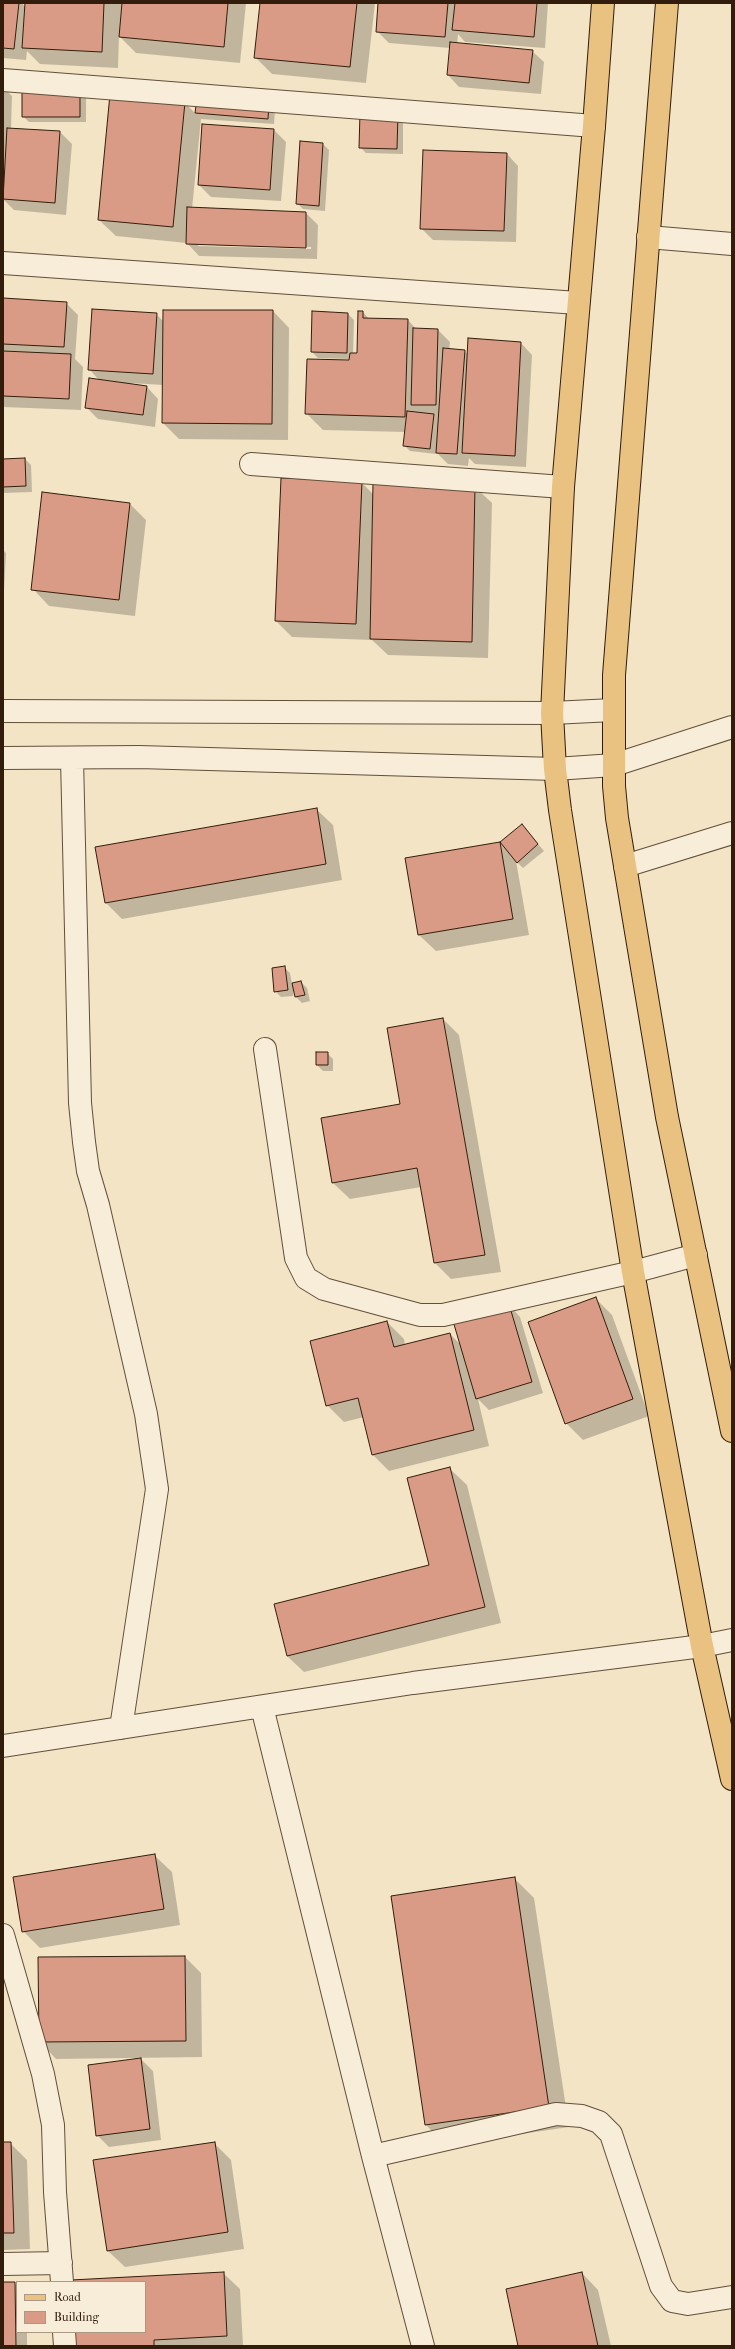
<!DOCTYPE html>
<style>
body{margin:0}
#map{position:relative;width:735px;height:2349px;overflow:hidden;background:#f2e4c5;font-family:"IM FELL French Canon",serif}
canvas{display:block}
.frame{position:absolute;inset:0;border:4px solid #321d0c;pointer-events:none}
.legend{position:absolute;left:16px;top:2281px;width:130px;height:52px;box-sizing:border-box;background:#f7edd9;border:1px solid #a89a87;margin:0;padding:5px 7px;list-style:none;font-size:12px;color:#321d0c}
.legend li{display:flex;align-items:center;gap:8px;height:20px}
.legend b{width:20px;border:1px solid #a89a87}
</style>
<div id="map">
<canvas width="735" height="2349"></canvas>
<div class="frame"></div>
<ul class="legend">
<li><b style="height:5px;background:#e9c282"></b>Road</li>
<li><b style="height:11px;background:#d99b85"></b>Building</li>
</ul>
</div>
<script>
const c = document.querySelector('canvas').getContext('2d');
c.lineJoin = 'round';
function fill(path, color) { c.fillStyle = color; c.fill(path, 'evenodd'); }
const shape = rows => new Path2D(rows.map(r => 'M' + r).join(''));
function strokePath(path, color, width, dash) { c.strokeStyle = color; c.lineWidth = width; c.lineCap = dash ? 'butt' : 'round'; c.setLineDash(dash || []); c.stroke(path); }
const shadow = shape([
 [3,3,22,3,25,7,26,3,246,3,240,63,136,53,119,36,118,68,40,64,27,51,26,60,3,58],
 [261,3,375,3,366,83,272,74,255,57],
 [379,3,548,3,545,48,465,42,458,34,457,44,532,51,544,62,541,94,459,87,448,75,450,48,389,43,377,31],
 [3,87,12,96,11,129,60,132,72,144,66,215,14,210,3,199],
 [86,95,86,122,29,122,23,116],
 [198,99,275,110,274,124,201,119,192,209,306,213,318,225,317,259,199,256,187,243,116,236,99,220,185,103,196,114],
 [198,244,311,247,311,249,198,246],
 [361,114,403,121,403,154,366,153,360,147],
 [274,130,286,142,281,201,211,197,199,185],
 [323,144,329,150,325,211,303,209,297,203],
 [507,154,518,166,516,242,433,240,421,228],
 [3,299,66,303,78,315,75,359,83,367,81,410,3,407],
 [273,311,289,328,288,440,179,439,163,423,163,385,130,383,147,387,158,399,155,427,98,419,86,407,100,381,89,369,156,314,163,321],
 [363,312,369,319,408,320,417,330,438,330,450,342,449,350,465,351,468,355,521,343,532,355,526,467,475,464,469,458,468,466,448,464,436,452,436,454,410,451,404,445,405,432,323,430,306,413,350,359,318,358,312,352,348,314,354,320,353,354,358,354],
 [25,459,31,465,32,492,3,493,3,460],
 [361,482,374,495,475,487,492,503,488,658,388,655,372,640,292,637,276,621],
 [129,503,146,520,135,616,49,606,33,589],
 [3,550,6,553,3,609],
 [316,809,333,825,342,880,122,919,106,903,96,848],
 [522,825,544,851,523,868,516,861,529,935,436,951,419,935,406,859,500,843],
 [284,967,290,973,292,984,301,982,307,988,310,1001,302,1003,296,997,294,988,293,996,281,997,275,991],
 [443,1019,459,1035,501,1272,451,1279,435,1263,421,1187,350,1199,333,1183,322,1119,401,1105],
 [317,1053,327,1053,333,1059,333,1071,323,1071,317,1065],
 [595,1298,612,1315,649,1416,583,1440,566,1423],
 [509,1305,520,1317,543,1393,489,1410,478,1399,489,1446,389,1471,373,1455,364,1417,344,1422,327,1405,387,1322,404,1339,405,1345,450,1334,461,1345],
 [450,1469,467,1485,501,1623,304,1672,287,1656,430,1566],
 [155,1856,172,1872,180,1925,40,1948,23,1931],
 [514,1878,534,1898,569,2127,446,2145,426,2125,392,1897],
 [185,1957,201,1973,202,2057,56,2059,40,2042],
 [141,2059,153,2071,161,2140,109,2147,97,2135],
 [3,2143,10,2143,27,2160,30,2249,3,2250],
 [214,2143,231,2160,244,2249,125,2267,108,2251],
 [223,2273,240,2289,243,2346,76,2346,75,2332,145,2332,145,2282],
 [582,2273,598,2290,611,2346,519,2346],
 [3,2283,14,2283,17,2286,17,2332,27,2332,27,2346,3,2346]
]);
const building = shape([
 [3,3,19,3,14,49,3,48,3,3],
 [25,3,104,3,102,52,22,48,25,3],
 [122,3,228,3,224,47,119,37,122,3],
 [260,3,357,3,350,67,254,58,260,3],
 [378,3,448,3,445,37,376,32,378,3],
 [455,3,537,3,534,37,452,30,455,3],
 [450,42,533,50,529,83,447,75,450,42],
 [22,88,80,88,80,117,22,117,22,88],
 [110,94,185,102,173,227,98,220,110,94],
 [197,98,269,104,268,119,195,113,197,98],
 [360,113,398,114,397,149,359,148,360,113],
 [202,124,274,129,270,190,198,185,202,124],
 [7,128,60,131,55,203,3,199,7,128],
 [300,141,323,143,319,206,296,204,300,141],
 [423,150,507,153,504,231,420,229,423,150],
 [187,207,306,212,306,248,186,244,187,207],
 [3,298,67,302,64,347,3,344,3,298],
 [92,309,157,313,153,374,88,370,92,309],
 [163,310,273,310,272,424,162,423,163,310],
 [312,311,348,313,347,353,311,352,312,311],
 [358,311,363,311,363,318,408,319,405,417,305,414,307,359,349,360,350,353,357,353,358,311],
 [413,328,438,329,436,405,411,405,413,328],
 [468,338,521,342,515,456,462,453,468,338],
 [443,348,465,350,457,454,436,453,443,348],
 [3,351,71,354,69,399,3,396,3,351],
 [89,378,147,386,143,415,85,408,89,378],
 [407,411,434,414,430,449,403,446,407,411],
 [25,458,26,486,3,487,3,459,25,458],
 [281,478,362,481,356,624,275,621,281,478],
 [373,483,475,486,472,642,370,639,373,483],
 [42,492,130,503,119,600,31,590,42,492],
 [317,808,326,864,105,903,95,847,317,808],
 [522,824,538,844,517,863,500,842,522,824],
 [500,842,513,919,418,935,405,858,500,842],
 [285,966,288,990,274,992,272,968,285,966],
 [301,981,305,995,295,997,292,983,301,981],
 [443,1018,485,1255,434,1263,417,1168,332,1183,321,1118,400,1104,387,1028,443,1018],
 [316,1052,328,1052,328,1065,316,1065,316,1052],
 [596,1297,633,1399,565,1424,528,1322,596,1297],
 [509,1304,532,1382,476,1399,453,1321,509,1304],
 [387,1321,394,1347,450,1333,474,1430,372,1455,358,1398,326,1406,310,1341,387,1321],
 [450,1467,485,1607,287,1656,274,1604,429,1565,407,1478,450,1467],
 [155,1854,164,1909,22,1932,13,1877,155,1854],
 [515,1877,549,2107,425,2125,391,1896,515,1877],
 [185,1956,186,2041,39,2042,38,1957,185,1956],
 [141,2058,150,2129,96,2136,88,2065,141,2058],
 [3,2142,11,2142,14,2233,3,2233,3,2142],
 [215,2142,228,2232,107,2251,93,2160,215,2142],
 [224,2272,227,2336,154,2340,154,2346,75,2346,74,2332,145,2332,145,2282,71,2282,71,2280,224,2272],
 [582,2272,598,2346,518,2346,506,2289,582,2272],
 [3,2282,15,2282,16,2346,3,2346,3,2282]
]);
const minor = shape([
 [3,80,594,126],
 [648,237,732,244],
 [3,263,578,303],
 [251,464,563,487],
 [3,711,552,713,613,710],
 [3,758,139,757,555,769,614,765,732,727],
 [72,758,80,1103,84,1142,88,1171,98,1205,146,1414,157,1489,121,1728],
 [625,866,732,833],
 [265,1049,296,1258,306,1278,324,1289,420,1315,443,1315,633,1272,696,1255],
 [262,1707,373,2156,423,2346],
 [3,1746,413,1683,702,1646,732,1640],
 [3,1935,43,2074,53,2125,55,2192,62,2282],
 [373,2156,556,2114,582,2116,599,2122,611,2134,661,2286,672,2301,688,2304,732,2297],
 [3,2264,61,2263],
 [64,2332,65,2346]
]);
const major = shape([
 [603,3,594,126,563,487,552,713,555,769,560,810,633,1272,702,1646,732,1779],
 [667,3,614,675,614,786,617,818,667,1117,732,1431]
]);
fill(shadow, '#0003');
fill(building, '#d99b85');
strokePath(building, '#321d0c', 1);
strokePath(minor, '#624f3a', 24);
strokePath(major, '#321d0c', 24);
strokePath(minor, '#f7edd9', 22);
strokePath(major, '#e9c282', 22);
</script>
